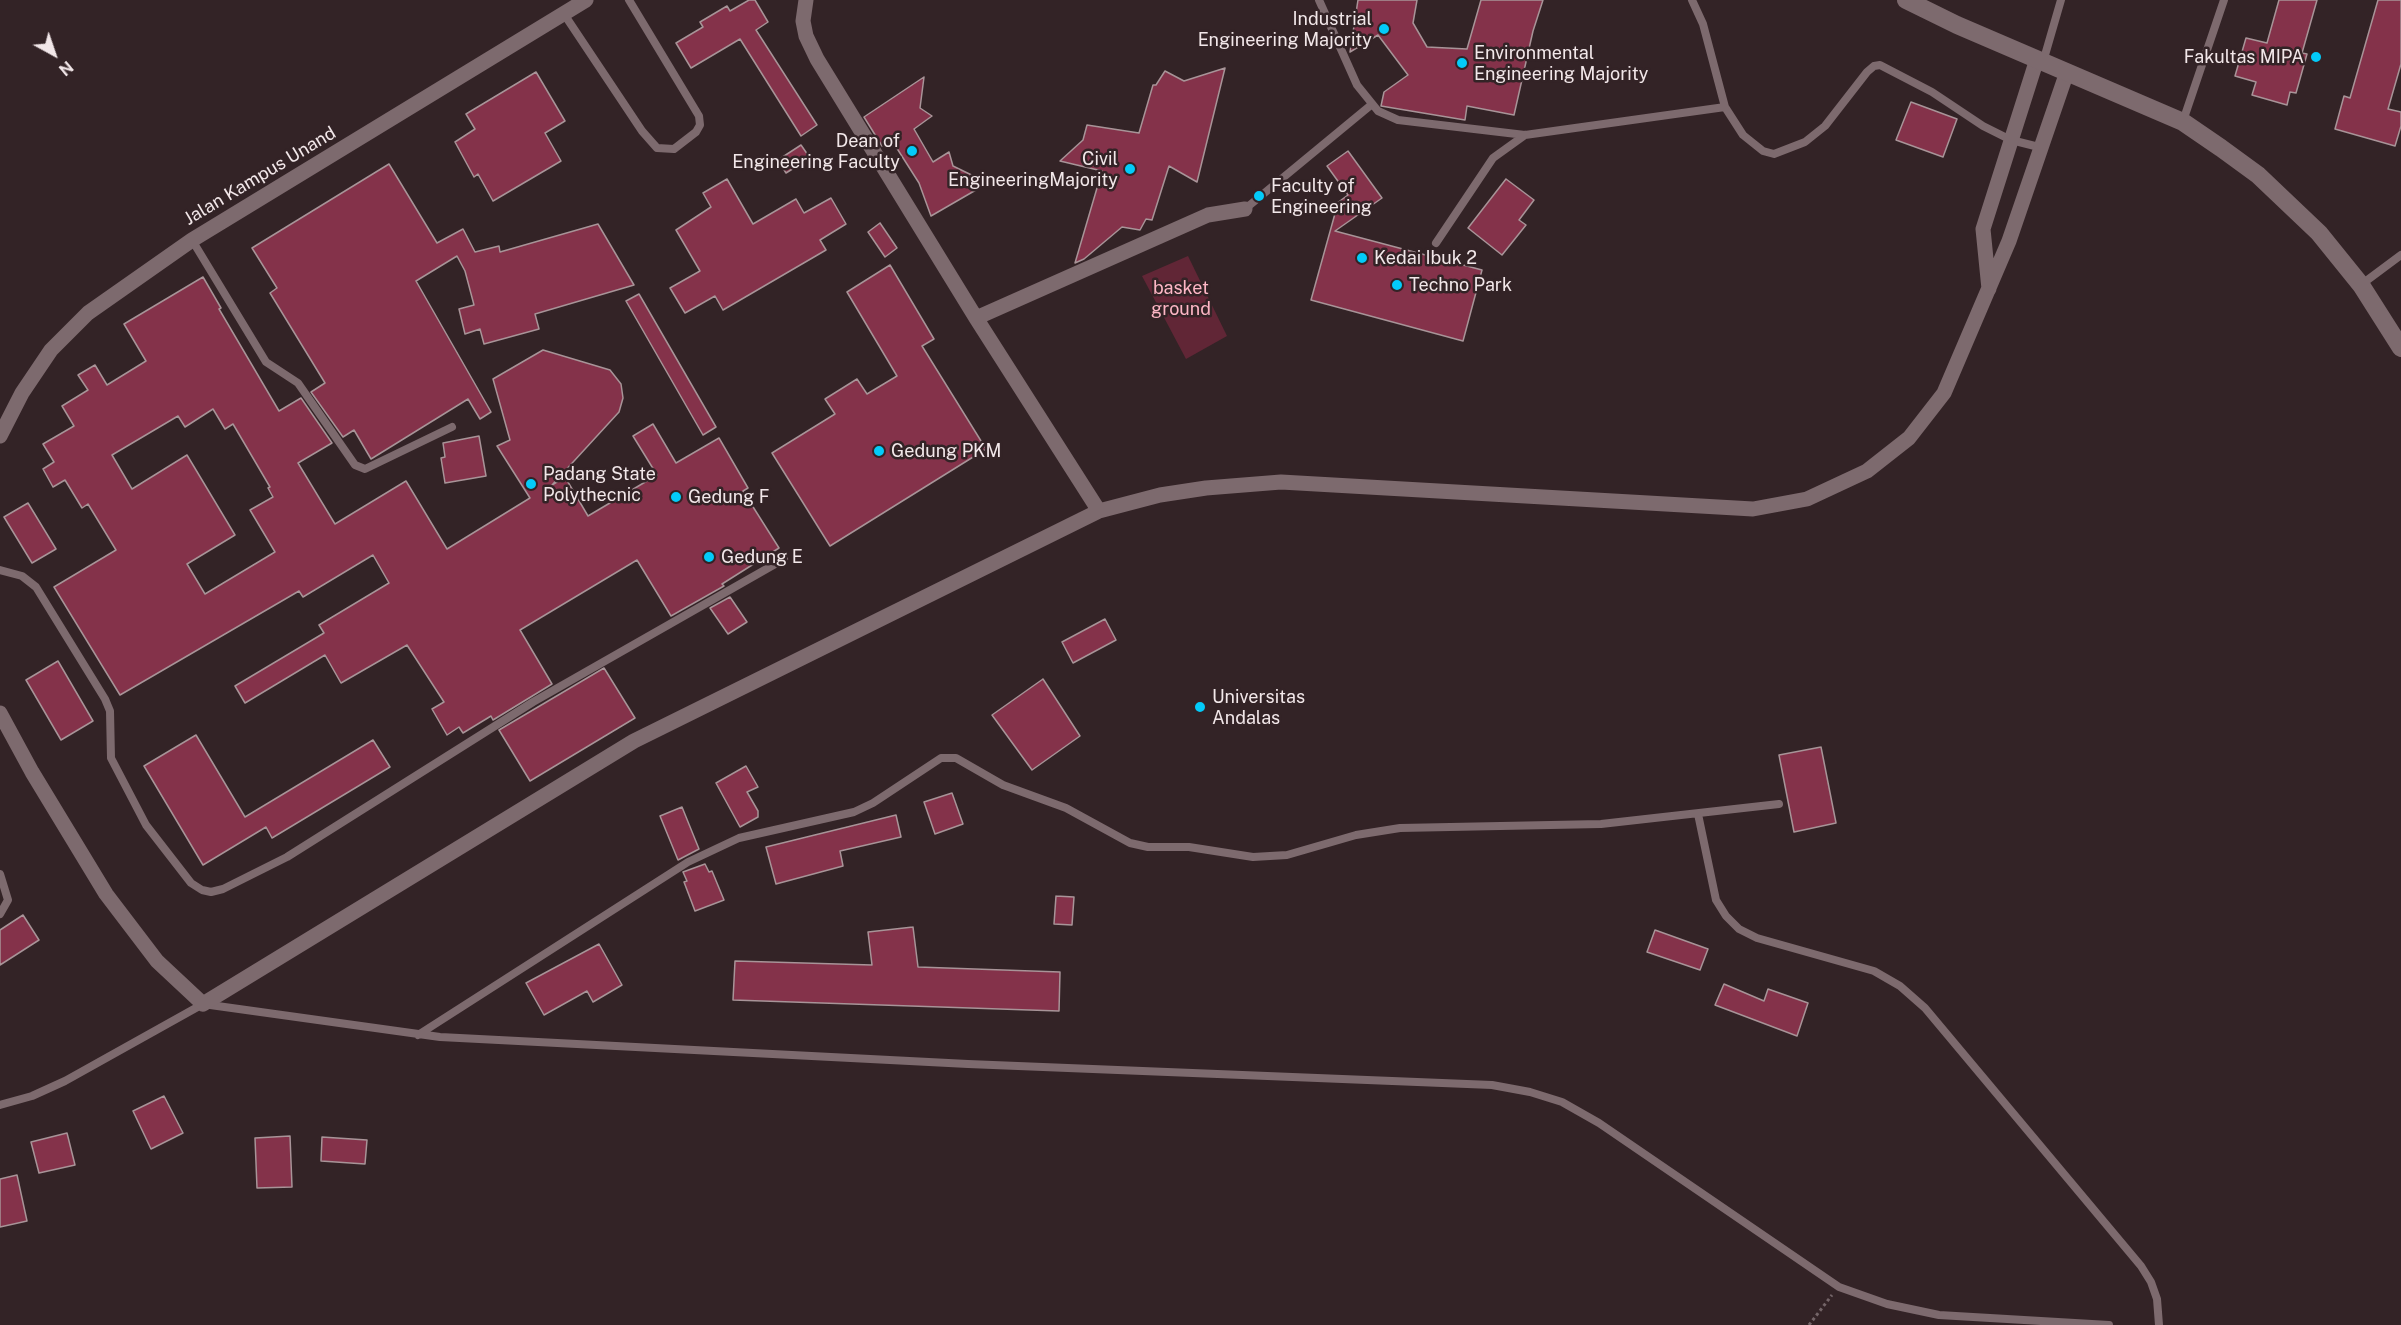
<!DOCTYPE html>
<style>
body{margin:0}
#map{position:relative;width:2401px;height:1325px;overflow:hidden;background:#332326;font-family:"Public Sans",sans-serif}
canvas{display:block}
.north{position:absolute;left:24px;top:24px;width:60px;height:60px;-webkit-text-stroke:4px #332326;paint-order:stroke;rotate:140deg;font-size:16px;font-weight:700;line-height:24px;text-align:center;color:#f2e7e9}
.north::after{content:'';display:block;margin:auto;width:21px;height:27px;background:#f2e7e9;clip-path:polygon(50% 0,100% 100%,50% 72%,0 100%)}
</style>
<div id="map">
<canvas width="2401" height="1325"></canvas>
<div class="north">N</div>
</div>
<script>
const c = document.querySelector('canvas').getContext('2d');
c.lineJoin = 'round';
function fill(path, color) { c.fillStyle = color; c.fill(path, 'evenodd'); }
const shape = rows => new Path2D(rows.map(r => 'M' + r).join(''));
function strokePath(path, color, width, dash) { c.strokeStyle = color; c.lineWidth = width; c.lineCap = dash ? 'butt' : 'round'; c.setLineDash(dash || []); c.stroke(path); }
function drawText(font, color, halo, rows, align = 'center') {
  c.font = font + ' "Public Sans",sans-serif'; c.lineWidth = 5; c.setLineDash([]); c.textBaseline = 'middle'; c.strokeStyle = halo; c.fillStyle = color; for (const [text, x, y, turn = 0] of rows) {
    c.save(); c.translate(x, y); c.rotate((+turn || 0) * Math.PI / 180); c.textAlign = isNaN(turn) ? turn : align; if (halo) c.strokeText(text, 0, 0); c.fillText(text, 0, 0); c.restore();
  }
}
const green = shape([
 [1188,256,1227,336,1186,359,1142,276]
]);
const building = shape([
 [749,0,755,0,768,22,756,30,817,125,801,136,740,39,691,68,676,43,703,27,700,22,727,6,730,11,749,0],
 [1358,0,1417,0,1413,23,1427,47,1467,49,1481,0,1543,0,1533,31,1514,115,1467,106,1465,120,1381,106,1384,92,1408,75,1378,35,1350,52,1358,0],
 [2279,0,2317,0,2302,53,2307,54,2296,93,2290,92,2287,105,2252,95,2256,82,2235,76,2246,38,2267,43,2279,0],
 [2378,0,2401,0,2401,64,2388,109,2401,112,2401,126,2395,146,2335,129,2344,96,2350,98,2378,0],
 [1225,68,1197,182,1169,166,1152,220,1146,219,1140,230,1122,227,1084,259,1075,263,1102,171,1060,161,1083,140,1087,125,1139,133,1153,85,1156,85,1165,71,1184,81,1225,68],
 [536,72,565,121,545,133,561,161,493,201,478,174,474,177,455,142,475,129,466,114,536,72],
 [924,77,920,108,932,116,914,129,933,162,949,152,953,166,988,183,931,216,919,183,891,139,882,146,864,117,924,77],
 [1911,102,1957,119,1943,157,1896,140,1911,102],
 [801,145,810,158,786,173,778,160,801,145],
 [1348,151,1382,198,1335,231,1482,270,1463,341,1311,300,1336,210,1333,206,1348,195,1327,166,1348,151],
 [389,164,437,243,463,229,475,252,499,246,500,252,598,224,634,285,535,314,539,329,484,344,480,329,465,334,459,309,474,305,465,271,457,256,416,281,491,412,480,419,468,399,371,459,354,430,343,437,311,392,325,383,270,293,277,288,252,248,389,164],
 [727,179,753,224,796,199,804,213,831,198,846,224,820,240,826,250,723,310,715,296,685,313,670,288,700,271,676,230,711,207,703,193,727,179],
 [1506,179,1534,200,1519,220,1526,225,1502,255,1468,228,1506,179],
 [880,223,897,248,885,257,868,232,880,223],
 [890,265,934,339,922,346,986,449,830,546,772,453,835,414,825,399,857,379,867,394,897,376,847,292,890,265],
 [203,277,221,308,219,309,279,411,301,398,332,443,298,463,335,524,406,481,447,549,530,498,497,446,510,440,493,379,543,350,610,370,621,384,623,398,619,412,552,485,565,477,588,516,657,475,633,436,653,424,676,463,719,438,748,488,743,491,779,548,722,584,724,586,671,616,637,560,520,630,552,684,493,720,491,716,463,733,459,727,447,735,432,709,444,702,407,645,341,683,325,655,245,703,235,686,324,633,319,625,389,583,373,555,303,597,299,591,120,695,54,587,116,550,88,504,82,508,65,480,53,487,43,469,54,462,43,444,74,426,62,406,88,390,78,375,95,365,107,385,146,361,124,324,203,277],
 [213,409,225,429,233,424,270,487,268,488,273,497,250,510,275,552,205,594,187,564,235,535,187,455,132,489,112,455,178,416,185,427,213,409],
 [639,294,716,427,703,435,626,301,639,294],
 [479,436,486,476,445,483,441,458,445,457,443,443,479,436],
 [28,503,56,549,32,563,4,517,28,503],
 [730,597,747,622,728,634,710,608,730,597],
 [1105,619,1116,640,1073,663,1062,642,1105,619],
 [58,661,93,721,61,740,26,680,58,661],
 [604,668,635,718,530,781,499,730,604,668],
 [1043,679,1080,736,1032,770,992,715,1043,679],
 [196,735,245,817,373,740,390,767,272,838,266,827,203,865,144,766,196,735],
 [1821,747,1836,823,1794,832,1779,755,1821,747],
 [746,766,758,787,747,792,758,811,758,817,740,827,716,783,746,766],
 [952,793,963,824,935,834,924,802,952,793],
 [682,807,699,849,678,860,660,816,682,807],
 [896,815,901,837,840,851,843,866,776,884,766,847,896,815],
 [705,864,709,872,712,871,724,900,695,911,684,882,687,881,683,872,705,864],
 [1056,896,1074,897,1072,925,1054,924,1056,896],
 [23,915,39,940,0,965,0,930,23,915],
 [913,927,918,967,1060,972,1059,1011,733,1000,735,961,872,965,868,932,913,927],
 [1655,930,1708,949,1700,970,1647,952,1655,930],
 [599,944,622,985,593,1002,587,991,544,1015,526,983,599,944],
 [1724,984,1764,1001,1768,989,1808,1003,1797,1036,1715,1005,1724,984],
 [164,1096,183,1133,151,1149,133,1111,164,1096],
 [67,1133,75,1165,39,1173,31,1142,67,1133],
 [290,1136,292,1187,257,1188,255,1138,290,1136],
 [322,1137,367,1140,365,1164,321,1161,322,1137],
 [17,1175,27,1221,0,1227,0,1179,17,1175]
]);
const path = shape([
 [1809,1325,1832,1295]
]);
const service = shape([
 [1319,0,1357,85,1378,111,1398,120,1525,135,1725,107],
 [1692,0,1703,24,1725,107,1743,135,1763,151,1774,154,1805,142,1825,126,1867,72,1874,66,1880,65,1932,92,1983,126,2011,140,2039,147],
 [564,14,642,131,657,148,674,149,696,132,700,125,699,116,629,0],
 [2043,62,2061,0],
 [2183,121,2224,0],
 [1245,209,1371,105],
 [192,240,266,362,298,383,355,465,365,469,452,427],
 [1436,243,1493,158,1525,135],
 [2362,284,2401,255],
 [0,570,22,576,36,587,105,699,110,711,111,758,146,825,191,883,202,890,211,892,223,889,287,857,533,702,784,559],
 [1698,814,1716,900,1726,916,1739,929,1757,938,1874,971,1900,986,1925,1008,2141,1266,2151,1282,2157,1299,2159,1325],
 [0,874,8,900,0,914],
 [418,1035,688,862,739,838,854,812,873,803,941,758,956,758,1003,785,1066,808,1130,843,1148,847,1189,847,1253,857,1287,855,1356,835,1400,828,1601,824,1779,804],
 [0,1105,32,1096,65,1081,203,1004,440,1037,968,1064,1492,1085,1530,1092,1562,1102,1599,1123,1839,1287,1887,1304,1939,1315,2109,1325]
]);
const minor = shape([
 [806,0,803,21,806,36,817,59,976,318,1099,511],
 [1989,289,1983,229,2037,59],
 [976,318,1208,215,1245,209],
 [0,436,22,393,51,350,88,313,192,240,586,0],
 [0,713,32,772,106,894,157,961,203,1004,634,741,1099,511,1160,495,1206,488,1281,482,1753,509,1807,499,1867,471,1909,438,1944,393,2009,241,2067,72]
]);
const tertiary = shape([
 [1906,0,1957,25,2183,122,2221,148,2258,175,2319,233,2361,285,2401,348]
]);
const markers = [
 [1384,29,6,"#03cbf9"],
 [2316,57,6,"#03cbf9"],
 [1462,63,6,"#03cbf9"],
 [912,151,6,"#03cbf9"],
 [1130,169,6,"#03cbf9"],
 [1259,196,6,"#03cbf9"],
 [1362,258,6,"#03cbf9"],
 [1397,285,6,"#03cbf9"],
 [879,451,6,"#03cbf9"],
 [531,484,6,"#03cbf9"],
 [676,497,6,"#03cbf9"],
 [709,557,6,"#03cbf9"],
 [1200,707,6,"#03cbf9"]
];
const poiNames = [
 ["Industrial",1372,19,"right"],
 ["Engineering Majority",1372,40,"right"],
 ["Environmental",1474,53],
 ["Engineering Majority",1474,74],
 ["Fakultas MIPA",2304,57,"right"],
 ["Dean of",900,141,"right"],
 ["Engineering Faculty",900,162,"right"],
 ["Civil",1118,159,"right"],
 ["EngineeringMajority",1118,180,"right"],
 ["Faculty of",1271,186],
 ["Engineering",1271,207],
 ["Kedai Ibuk 2",1374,258],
 ["Techno Park",1409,285],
 ["Gedung PKM",891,451],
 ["Padang State",543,474],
 ["Polythecnic",543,495],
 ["Gedung F",688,497],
 ["Gedung E",721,557],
 ["Universitas",1212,697],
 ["Andalas",1212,718]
];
const streetNames = [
 ["Jalan Kampus Unand",260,176,-31]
];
const parkNames = [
 ["basket",1181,288],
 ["ground",1181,309]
];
fill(green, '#612636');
fill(building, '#84324a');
strokePath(building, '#a89498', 1.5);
strokePath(path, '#746568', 3, [3, 3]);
strokePath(service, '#7d6a6e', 8);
strokePath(minor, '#7d6a6e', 15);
strokePath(tertiary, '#7d6a6e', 18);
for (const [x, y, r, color] of markers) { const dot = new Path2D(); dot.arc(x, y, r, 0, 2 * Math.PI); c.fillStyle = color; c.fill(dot); strokePath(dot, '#332326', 2); }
drawText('18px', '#f2e7e9', '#332326', poiNames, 'left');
drawText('18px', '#f2e7e9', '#332326', streetNames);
drawText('18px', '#feb6c5', '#332326', parkNames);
</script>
